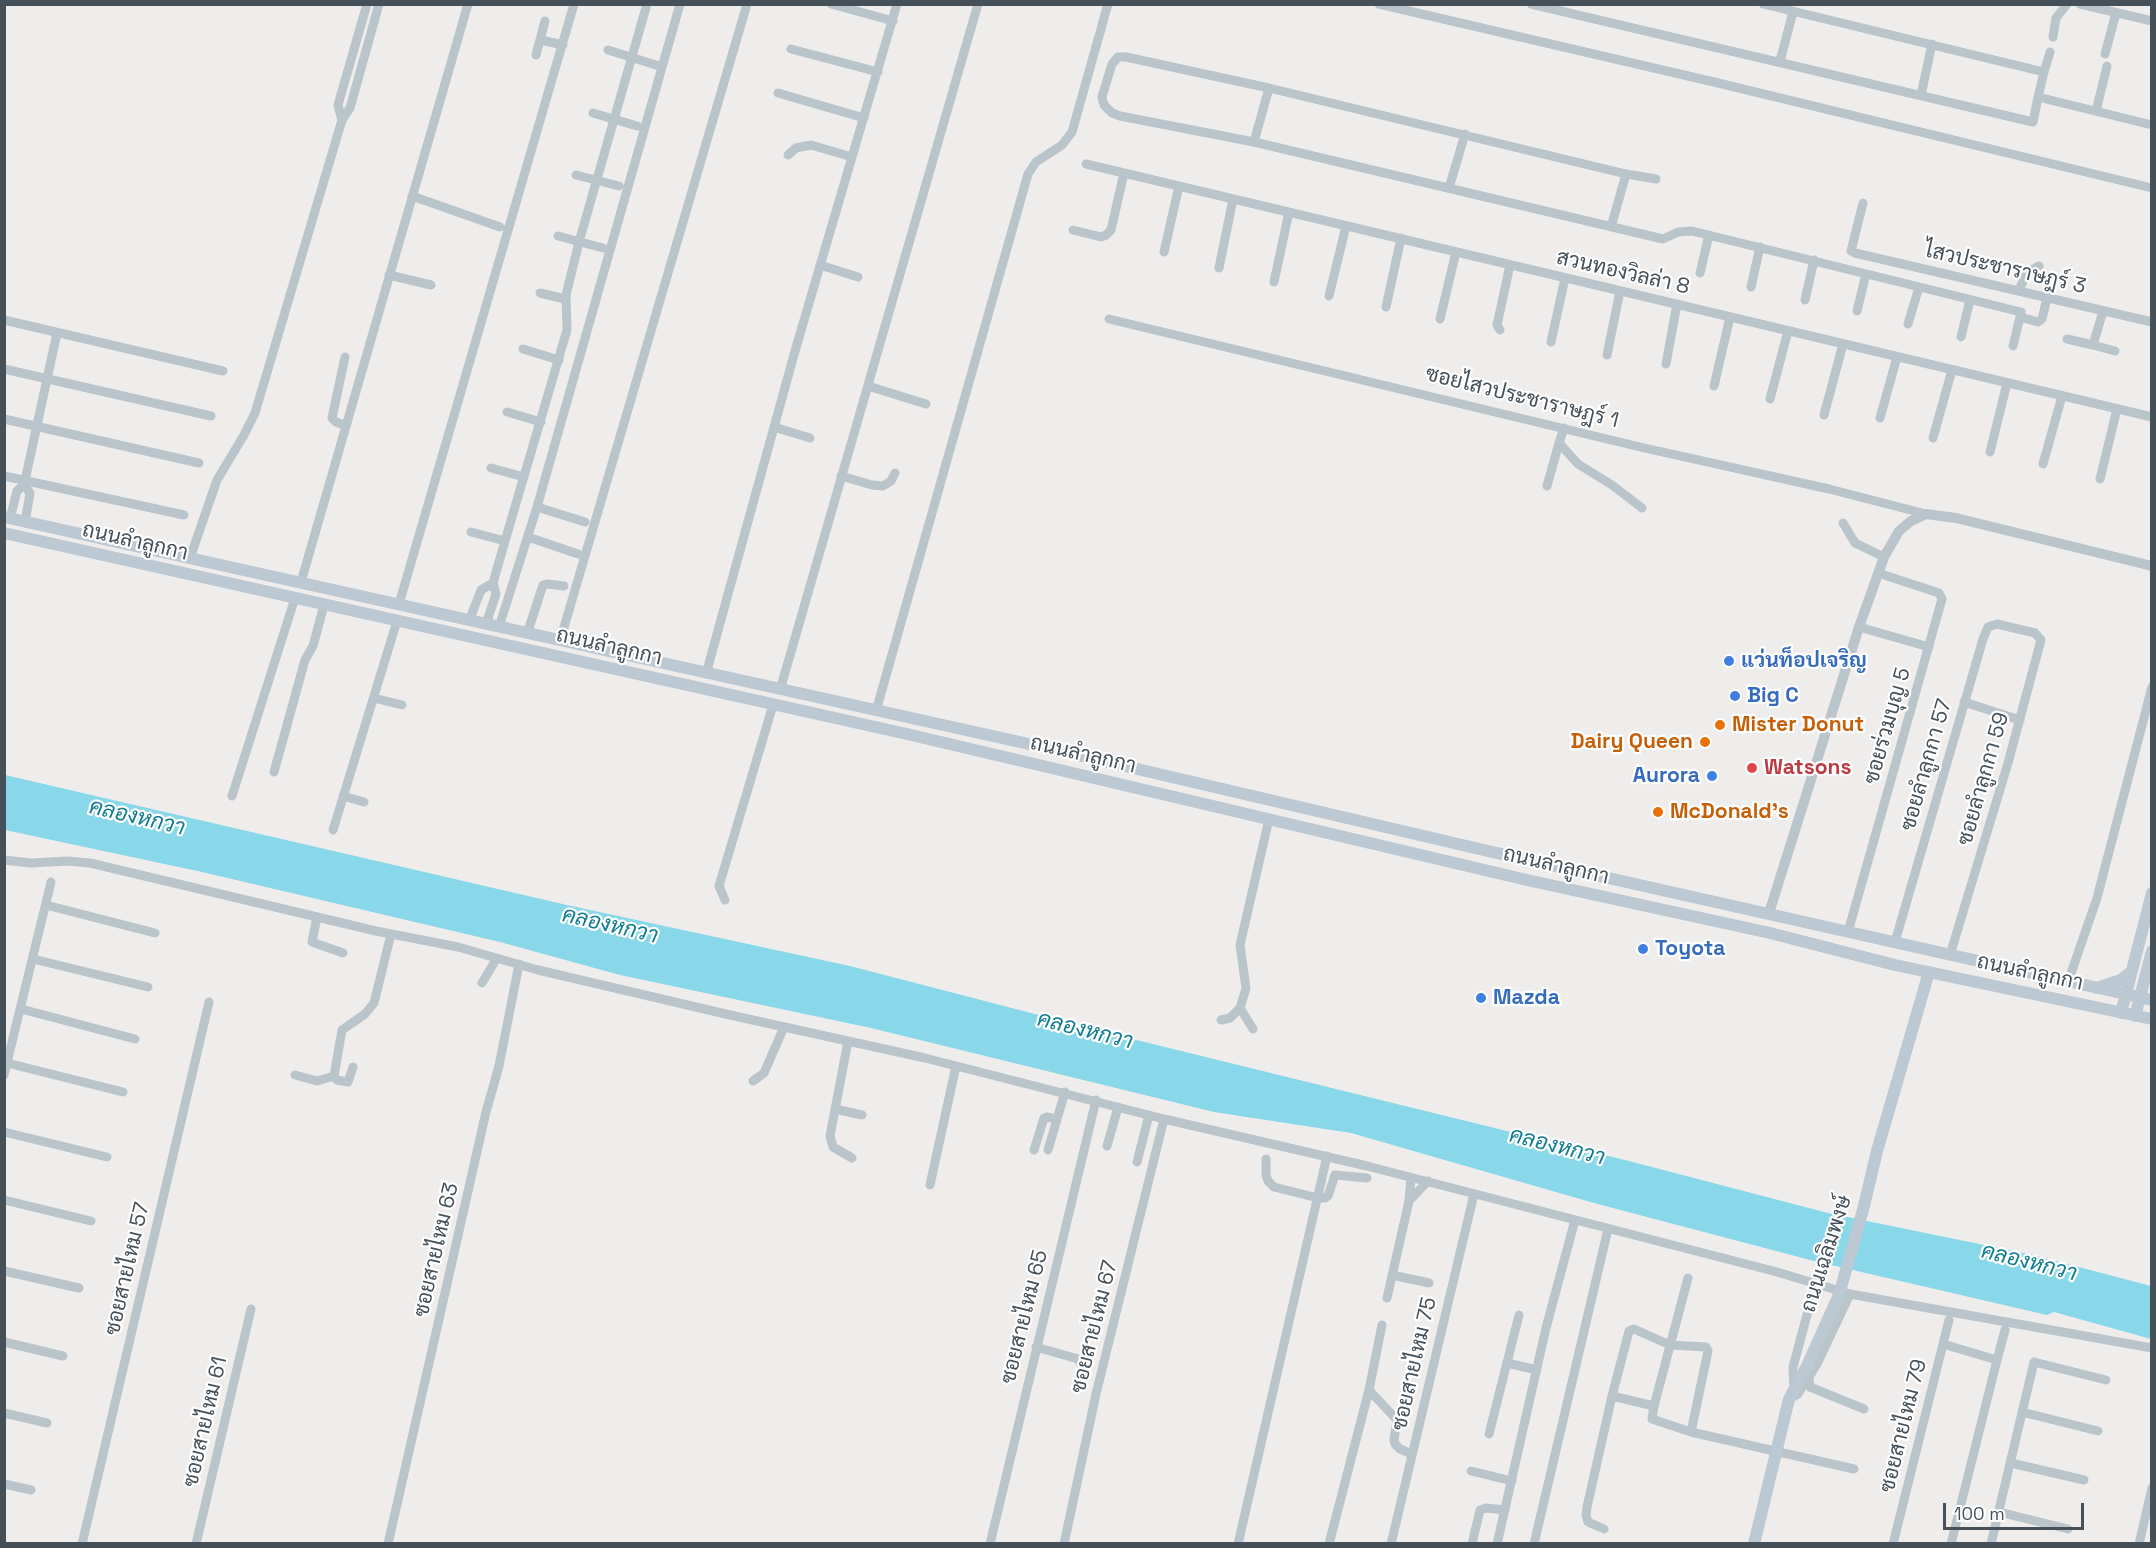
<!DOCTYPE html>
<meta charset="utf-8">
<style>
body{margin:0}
#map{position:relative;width:2156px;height:1548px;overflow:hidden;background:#efecec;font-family:"Space Grotesk",sans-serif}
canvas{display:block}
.frame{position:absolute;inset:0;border:6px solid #455058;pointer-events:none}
.scale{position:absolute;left:1943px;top:1503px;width:141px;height:27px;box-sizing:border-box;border:3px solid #455058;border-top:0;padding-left:8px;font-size:18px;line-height:21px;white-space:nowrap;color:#455058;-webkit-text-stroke:4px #fff;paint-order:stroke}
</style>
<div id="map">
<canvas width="2156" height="1548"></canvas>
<div class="frame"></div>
<div class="scale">100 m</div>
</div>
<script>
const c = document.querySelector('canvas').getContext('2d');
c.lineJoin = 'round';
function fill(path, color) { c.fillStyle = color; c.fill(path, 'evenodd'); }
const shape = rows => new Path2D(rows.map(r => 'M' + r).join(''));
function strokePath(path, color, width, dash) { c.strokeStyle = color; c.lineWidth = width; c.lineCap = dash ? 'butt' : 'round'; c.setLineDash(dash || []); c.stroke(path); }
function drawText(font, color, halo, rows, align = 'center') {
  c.font = font + ' "Space Grotesk",Sarabun,sans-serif'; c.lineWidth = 4.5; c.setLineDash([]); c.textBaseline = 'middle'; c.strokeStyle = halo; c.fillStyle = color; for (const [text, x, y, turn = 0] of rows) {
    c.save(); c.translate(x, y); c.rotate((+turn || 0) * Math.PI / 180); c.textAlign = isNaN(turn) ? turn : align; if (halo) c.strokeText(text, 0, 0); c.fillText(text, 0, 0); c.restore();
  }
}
const water = shape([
 [5,775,567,905,850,966,1108,1033,1625,1160,1828,1213,2033,1255,2151,1286,2151,1339,2054,1312,2047,1315,1814,1261,1594,1203,1351,1133,1214,1112,871,1028,620,975,500,942,202,872,5,830]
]);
const minor = shape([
 [831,4,893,21],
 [1379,4,1714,82,2152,188],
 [1531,4,2033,122,2038,97,2152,125],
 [1763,4,2044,72,2038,97],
 [2080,4,2152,21],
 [2053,37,2056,18,2067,4],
 [541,40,563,45],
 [791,49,878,72],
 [608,50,656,65],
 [2105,54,2116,13],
 [536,55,545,21],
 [1780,61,1793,12],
 [2044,72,2050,52],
 [778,93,864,118],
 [1921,95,1932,44],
 [2096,111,2107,66],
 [593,113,637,126],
 [342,120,338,105,367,4],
 [1254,142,1269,88],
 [788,155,796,148,811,145,852,157],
 [1086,164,2152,417],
 [576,175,619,186],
 [1656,179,1626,174,1269,88,1126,57,1118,57,1112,64,1102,97,1104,105,1112,113,1120,116,1254,142,1663,239,1678,232,1692,231,2021,312,2020,317],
 [1449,188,1465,134],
 [412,196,500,227],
 [1863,203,1851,251,1855,253,2152,322],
 [1611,227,1626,174],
 [1073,230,1101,237,1106,235,1111,230,1124,173],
 [558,236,603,248],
 [1164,252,1179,186],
 [820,265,858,277],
 [1219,268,1233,199],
 [1700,273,1709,235],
 [389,275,431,285],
 [1274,282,1289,212],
 [1751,287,1760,247],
 [2019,290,2027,273,2039,266],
 [540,293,565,299],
 [1329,296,1346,226],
 [1805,300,1814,260],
 [1386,307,1401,238],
 [1857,311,1866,274],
 [2103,311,2093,345,2115,351],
 [1109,319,1640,447,1829,489,1926,514],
 [1440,319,1456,252],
 [4,320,223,371],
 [1908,324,1919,287],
 [1500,330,1497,325,1510,265],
 [1961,337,1970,300],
 [2067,339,2093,345],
 [1551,342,1565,278],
 [2013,346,2020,317,2038,322,2042,319,2047,298],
 [523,349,559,360],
 [1607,355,1620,291],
 [345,357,332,418,336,422,346,426],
 [1666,364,1677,304],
 [4,369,211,416],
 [868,386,926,404],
 [1714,386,1730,317],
 [1770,399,1788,331],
 [507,412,541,422],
 [1824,415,1843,344],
 [1880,418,1897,357],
 [4,419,199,463],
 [774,427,810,438],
 [1564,428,1559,443,1578,464,1612,485,1642,508],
 [1933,438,1952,370],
 [1990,452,2007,383],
 [2043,464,2062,396],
 [491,468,524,477],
 [4,476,184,515],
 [841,476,872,485,883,486,891,481,895,473],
 [2100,479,2117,409],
 [24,485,30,493,25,522],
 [1547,486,1559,443],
 [537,507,585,522],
 [10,519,17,491,24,485,57,333],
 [1843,523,1855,543,1884,557],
 [471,532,505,541],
 [528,537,578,554],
 [190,558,217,480,244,435,255,413,342,120,350,108,379,4],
 [301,582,468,4],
 [399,604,574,4],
 [469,621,481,590,493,583],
 [486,624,496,594,493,583,505,541,567,330,566,295,579,242,647,4],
 [499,627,537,507,680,4],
 [1859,627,1929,647],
 [527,634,543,585,547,584,564,586],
 [560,641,747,4],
 [706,674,795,351,897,4],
 [780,690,978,4],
 [374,698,402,705],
 [1964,702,2020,720],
 [876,711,1028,174,1036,162,1062,145,1072,132,1108,4],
 [274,772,305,660,313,646,324,605],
 [232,796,295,598],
 [343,796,364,802],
 [333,830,397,621],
 [4,860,31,863,67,861,90,863,376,931,458,947,538,970,730,1015,925,1058,1164,1119,1367,1166,1777,1272,1850,1294,2152,1348],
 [725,900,719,886,773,705],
 [46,905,155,933],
 [317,917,312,942,343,953],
 [1848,932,1942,599,1939,593,1878,573],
 [1895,942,1983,639,1988,627,1997,624,2035,633,2041,640,2008,763,1950,955],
 [33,959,148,987],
 [2068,982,2097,898,2152,687],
 [482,983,497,958],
 [21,1009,135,1039],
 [1221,1020,1230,1018,1240,1008],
 [1253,1029,1240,1008,1246,988,1240,945,1269,819],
 [848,1041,830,1136,833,1147,852,1158],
 [7,1063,123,1092],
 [353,1067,348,1082,337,1080,334,1076,342,1030,365,1014,374,1003,391,934],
 [4,1075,51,882],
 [295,1075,317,1081,334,1076],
 [753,1081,764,1073,784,1027],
 [835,1109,862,1115],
 [4,1132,107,1157],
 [1107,1146,1118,1107],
 [1034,1150,1044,1118,1047,1117,1056,1119],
 [1048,1150,1065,1092],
 [1266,1159,1266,1175,1268,1181,1274,1187,1318,1198,1325,1198,1328,1196,1335,1175,1367,1178],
 [1137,1162,1149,1115],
 [930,1185,956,1066],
 [4,1200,91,1221],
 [1409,1201,1428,1181],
 [4,1271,79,1288],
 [1392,1275,1429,1283],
 [1850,1294,1817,1364,1809,1377,1810,1387,1864,1409],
 [1387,1298,1409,1201,1411,1178],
 [1382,1325,1369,1390,1397,1420,1394,1440,1395,1444,1400,1449,1412,1454],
 [4,1342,63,1356],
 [1943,1344,1949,1320],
 [1036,1347,1078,1359,1082,1366,1082,1375],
 [1997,1360,2005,1330],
 [1507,1363,1537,1370],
 [1794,1390,1793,1367,1815,1285],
 [1612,1396,1654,1406,1652,1419,1691,1432,1854,1469],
 [1789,1399,1798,1394,1808,1377],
 [1654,1406,1688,1278],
 [2022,1412,2098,1431],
 [4,1413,47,1423],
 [1489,1434,1519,1315],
 [2011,1463,2084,1480],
 [1471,1471,1512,1481],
 [4,1484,31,1490],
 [1999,1512,2068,1529],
 [1604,1529,1588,1522,1586,1515,1587,1507,1612,1396,1629,1331,1634,1329,1670,1345,1706,1347,1708,1351,1691,1432],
 [82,1544,209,1002],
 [196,1544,251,1309],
 [388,1544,486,1112,499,1066,519,964],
 [990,1544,1096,1100],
 [1064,1544,1096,1394,1164,1119],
 [1238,1544,1327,1156],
 [1329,1544,1369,1390],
 [1391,1544,1474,1194],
 [1472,1544,1480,1510,1486,1508,1505,1510],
 [1497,1544,1546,1328,1575,1220],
 [1534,1544,1608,1229],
 [1893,1544,1943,1344,1997,1360,1951,1544],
 [1991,1544,2034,1362,2106,1380],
 [2139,1544,2152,1488]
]);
const tertiary = shape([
 [1769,913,1859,627,1884,557,1899,531,1911,521,1926,514,1956,518,2152,566]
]);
const secondary = shape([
 [4,517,1056,750,1488,851,2152,1000],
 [4,533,907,734,1527,880,1770,933,1895,965,2152,1019],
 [2097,988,2121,980,2131,972],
 [2121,1013,2152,893],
 [2135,1016,2152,951],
 [1754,1544,1789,1399,1807,1366,1839,1295,1864,1206,1877,1151,1929,972]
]);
const markers = [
 [1729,661,6,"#3f7fe0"],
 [1735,696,6,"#3f7fe0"],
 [1720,725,6,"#e8710a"],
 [1705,742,6,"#e8710a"],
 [1752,768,6,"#e0444e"],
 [1712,776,6,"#3f7fe0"],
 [1658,812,6,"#e8710a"],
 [1643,949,6,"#3f7fe0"],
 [1481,998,6,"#3f7fe0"]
];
const streetNames = [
 ["ไสวประชาราษฎร์ 3",2005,269,13],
 ["สวนทองวิลล่า 8",1623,273,13],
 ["ซอยไสวประชาราษฎร์ 1",1522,398,14],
 ["ถนนลำลูกกา",135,542,13],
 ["ถนนลำลูกกา",609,647,13],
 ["ซอยร่วมบุญ 5",1888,726,-74],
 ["ถนนลำลูกกา",1083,755,13],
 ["ซอยลำลูกกา 57",1927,765,-74],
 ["ซอยลำลูกกา 59",1984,779,-74],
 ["ถนนลำลูกกา",1556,866,13],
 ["ถนนลำลูกกา",2030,973,12],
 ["ซอยสายไหม 63",437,1250,-77],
 ["ถนนเฉลิมพงษ์",1827,1254,-72],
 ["ซอยสายไหม 57",128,1269,-77],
 ["ซอยสายไหม 65",1025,1317,-76],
 ["ซอยสายไหม 67",1095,1327,-76],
 ["ซอยสายไหม 75",1415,1364,-77],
 ["ซอยสายไหม 61",206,1422,-77],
 ["ซอยสายไหม 79",1904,1426,-76]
];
const shopNames = [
 ["แว่นท็อปเจริญ",1741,661],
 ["Big C",1747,696],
 ["Aurora",1700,776,"right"],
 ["Toyota",1655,949],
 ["Mazda",1493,998]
];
const foodNames = [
 ["Mister Donut",1732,725],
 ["Dairy Queen",1693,742,"right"],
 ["McDonald's",1670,812]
];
const healthNames = [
 ["Watsons",1764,768]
];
const waterNames = [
 ["คลองหกวา",137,818,13],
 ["คลองหกวา",610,926,13],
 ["คลองหกวา",1085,1031,14],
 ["คลองหกวา",1557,1147,14],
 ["คลองหกวา",2029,1263,14]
];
fill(water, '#88d8e9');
strokePath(minor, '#bac4cb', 9);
strokePath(tertiary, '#bac4cb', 10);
strokePath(secondary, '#bcc8d2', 12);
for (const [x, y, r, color] of markers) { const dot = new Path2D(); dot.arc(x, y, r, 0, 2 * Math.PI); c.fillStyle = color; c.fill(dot); strokePath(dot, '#fff', 2); }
drawText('21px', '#455058', '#fff', streetNames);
drawText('bold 21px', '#366cbe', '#fff', shopNames, 'left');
drawText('bold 21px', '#c56008', '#fff', foodNames, 'left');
drawText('bold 21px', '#be3a42', '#fff', healthNames, 'left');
drawText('italic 22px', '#107c93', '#fff', waterNames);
</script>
